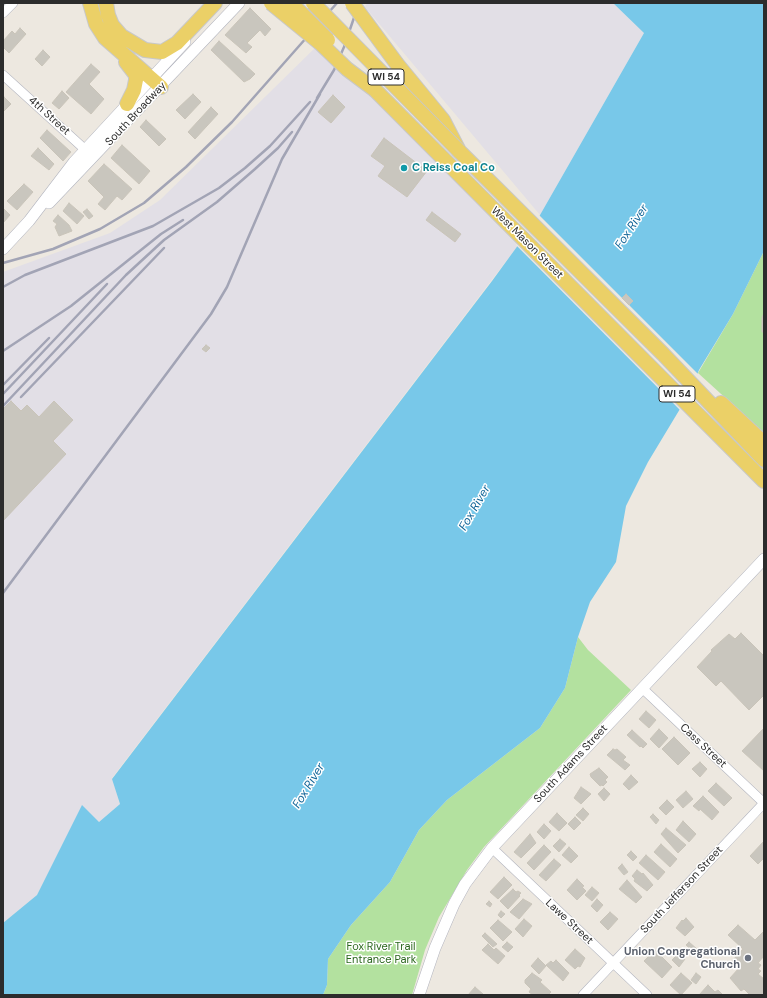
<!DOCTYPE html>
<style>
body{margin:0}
#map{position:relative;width:767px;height:998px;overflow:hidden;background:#ede8e0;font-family:"DM Sans",sans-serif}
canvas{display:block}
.frame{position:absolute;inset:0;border:4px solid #2c2c2c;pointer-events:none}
</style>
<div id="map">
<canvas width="767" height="998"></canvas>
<div class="frame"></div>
</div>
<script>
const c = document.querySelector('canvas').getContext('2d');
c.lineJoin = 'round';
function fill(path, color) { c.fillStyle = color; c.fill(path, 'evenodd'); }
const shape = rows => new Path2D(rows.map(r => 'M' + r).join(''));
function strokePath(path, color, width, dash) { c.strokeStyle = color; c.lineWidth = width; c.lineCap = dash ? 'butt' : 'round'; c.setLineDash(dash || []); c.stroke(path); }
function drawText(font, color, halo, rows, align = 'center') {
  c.font = font + ' "DM Sans",sans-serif'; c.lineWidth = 3; c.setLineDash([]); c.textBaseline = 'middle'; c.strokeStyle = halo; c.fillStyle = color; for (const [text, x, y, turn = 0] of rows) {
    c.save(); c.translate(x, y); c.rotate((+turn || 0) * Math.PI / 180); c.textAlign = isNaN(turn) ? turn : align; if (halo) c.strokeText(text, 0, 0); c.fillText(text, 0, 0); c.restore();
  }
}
const industrial = shape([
 [367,3,613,3,644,33,540,215,365,7],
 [320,43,523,239,112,778,120,804,99,822,82,806,37,895,3,923,3,272,110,233,160,200]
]);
const green = shape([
 [764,251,764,433,698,373,733,314],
 [578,637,588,650,631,690,484,847,467,870,439,917,425,950,412,995,323,995,327,985,328,959,351,925,390,882,419,830,447,800,540,728,565,688]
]);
const water = shape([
 [613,3,764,3,764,251,733,314,699,370,689,394,648,462,626,506,616,562,590,602,578,637,565,688,540,728,447,800,419,830,390,882,351,925,328,959,327,985,323,995,3,995,3,923,37,895,82,805,99,822,120,804,112,779,492,281,540,215,644,33]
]);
const pier = shape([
 [538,214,699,375,691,395,681,411,516,245]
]);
const building = shape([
 [250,8,271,29,265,36,260,30,247,43,252,47,246,53,225,35,250,8],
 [20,28,26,34,9,53,3,47,3,41,12,31,15,34,20,28],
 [219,41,255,74,250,79,244,82,211,50,219,41],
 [43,50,50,57,42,66,35,59,43,50],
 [91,64,100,72,89,84,104,99,91,114,66,92,91,64],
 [62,91,69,98,59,109,52,103,62,91],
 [193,94,201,102,185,119,176,110,193,94],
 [333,95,345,107,331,123,318,112,333,95],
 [4,97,11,104,3,112,3,98,4,97],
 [211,107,218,114,195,139,188,132,211,107],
 [146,120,166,139,159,146,140,127,146,120],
 [47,130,71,152,63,161,40,138,47,130],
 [384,138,427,171,407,197,378,176,385,166,371,156,384,138],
 [122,145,150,171,139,184,111,158,122,145],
 [38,148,54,164,49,170,31,156,38,148],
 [104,164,132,189,122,200,117,196,105,210,98,204,104,197,88,181,104,164],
 [24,184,33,192,17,210,7,201,24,184],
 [69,203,84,216,77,224,63,211,69,203],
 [3,208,10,215,3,223,3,208],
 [87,209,93,216,89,219,83,212,87,209],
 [432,212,461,234,455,242,426,220,432,212],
 [58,215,69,225,72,231,59,236,55,227,57,224,53,221,58,215],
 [626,294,633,301,629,305,622,298,626,294],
 [764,313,764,332,762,332,762,318,764,313],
 [206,345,210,348,206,352,202,349,206,345],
 [11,401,21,411,27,405,39,417,54,401,73,420,53,441,66,454,3,521,3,409,11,401],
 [741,633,764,656,764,695,749,710,721,681,716,686,697,667,712,651,711,650,729,634,735,639,741,633],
 [646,711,656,720,649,728,639,719,646,711],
 [764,728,764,771,742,751,764,728],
 [659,729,668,738,659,748,650,739,659,729],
 [632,730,647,744,643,748,641,746,640,747,627,735,632,730],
 [674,737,690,753,678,765,662,749,674,737],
 [613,749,615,750,617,749,626,757,623,760,630,765,625,770,607,755,613,749],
 [700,762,707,769,700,777,692,769,700,762],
 [599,768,608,777,605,780,607,782,603,786,602,785,600,786,591,777,590,774,599,768],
 [631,775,638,782,629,790,623,784,631,775],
 [716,783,732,798,724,806,708,791,716,783],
 [581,787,591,794,581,804,574,798,581,787],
 [604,788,610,794,604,801,598,794,604,788],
 [686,791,693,799,683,808,676,800,686,791],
 [703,796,719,812,712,820,700,809,699,811,693,806,703,796],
 [667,800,674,807,666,815,659,808,667,800],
 [583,808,589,814,583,821,576,815,583,808],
 [557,813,567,823,559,831,549,822,557,813],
 [653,814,659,820,656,824,650,817,653,814],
 [575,817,581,823,574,830,568,824,575,817],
 [683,821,696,834,689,842,676,830,683,821],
 [544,824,551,831,544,839,537,832,544,824],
 [666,828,686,845,678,853,661,834,666,828],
 [530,834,536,843,521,858,514,852,530,834],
 [560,839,566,844,559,852,553,846,560,839],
 [764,841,764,858,758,864,750,856,764,841],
 [661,844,677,859,670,867,654,852,661,844],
 [544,845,551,852,534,870,527,863,544,845],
 [569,847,578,856,571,863,562,855,569,847],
 [631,851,637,857,633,861,627,855,631,851],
 [646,855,665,872,658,880,639,863,646,855],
 [554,859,561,865,546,881,539,875,554,859],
 [622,864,628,872,624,875,618,868,622,864],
 [637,870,642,874,643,873,653,885,647,891,634,881,635,879,632,876,637,870],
 [504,877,512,885,498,899,490,892,504,877],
 [577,879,584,886,582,887,586,891,577,900,567,890,577,879],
 [627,880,642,897,636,903,619,889,627,880],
 [592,887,599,893,592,901,585,895,592,887],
 [513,889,516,892,518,891,521,893,519,895,520,896,508,909,500,901,513,889],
 [523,899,532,904,519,919,510,912,523,899],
 [597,899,603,905,597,912,591,906,597,899],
 [489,901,492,904,490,907,486,904,489,901],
 [501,911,505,914,501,918,498,915,501,911],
 [610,912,618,919,608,930,600,922,610,912],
 [686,918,694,927,685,936,676,928,682,920,683,921,686,918],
 [524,919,532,926,523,937,515,929,524,919],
 [498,920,512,932,503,941,490,928,498,920],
 [738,925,755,940,764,931,764,956,758,963,761,965,758,969,761,971,758,974,764,979,764,995,750,995,744,989,741,991,730,978,739,968,732,961,743,949,728,935,738,925],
 [485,933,497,944,493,947,482,936,485,933],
 [507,942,513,947,508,952,502,947,507,942],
 [689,942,698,950,695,953,686,945,689,942],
 [488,944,494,950,496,948,505,956,498,964,482,950,488,944],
 [575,949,585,958,580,967,578,966,575,969,565,960,575,949],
 [655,950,672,967,662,978,644,961,655,950],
 [679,953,685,959,679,967,672,960,679,953],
 [538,958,546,966,539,974,531,966,538,958],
 [556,960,569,973,563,981,546,965,551,961,553,963,556,960],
 [532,973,542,980,540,982,551,992,548,995,539,994,533,995,529,992,531,989,525,983,525,980,532,973],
 [681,973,692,983,681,995,670,985,681,973],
 [696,973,701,977,696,984,691,980,696,973],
 [708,985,715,992,718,990,723,995,699,995,708,985],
 [475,987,484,995,468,995,475,987]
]);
const minor = shape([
 [3,13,13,3],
 [3,75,90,154],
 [642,688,764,803],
 [492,848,647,995],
 [583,995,764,803]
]);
const tertiary = shape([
 [49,203,239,3],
 [3,249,29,221,74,162,185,42],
 [419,995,435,948,454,904,465,884,492,848,764,559]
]);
const primary = shape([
 [90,3,96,24,105,38,161,87],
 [106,3,108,15,112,25,125,40],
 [118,34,145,50,162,52,177,43,215,3],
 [126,62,136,75,136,80,134,90,127,104],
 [397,64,443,120,459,151,663,354,764,460],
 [375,90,764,481],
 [721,403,764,443]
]);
const rail = shape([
 [317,98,334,70,344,47,359,3],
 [3,263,53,249,100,229,144,203,186,167,232,122,337,3],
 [3,287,25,275,153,226,219,188,245,168,270,146,310,102],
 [3,351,71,306,161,234,183,220],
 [3,385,49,338],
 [3,394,107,284],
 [21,397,164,248],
 [3,406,126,275,164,240,217,202,255,169,278,148,292,132],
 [3,593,211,314,227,287,282,159,320,94]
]);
const primaryBridge = shape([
 [271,3,320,43,347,69,375,90],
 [291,3,328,40],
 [313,3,459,151],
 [352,3,397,64]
]);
const markers = [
 [404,168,4,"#0f9aa8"],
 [748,958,4,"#6b7280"]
];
const shields = [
 [386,77,36],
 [677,394,36]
];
const shieldNames = [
 ["WI 54",386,77],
 ["WI 54",677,394]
];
const streetNames = [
 ["South Broadway",136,114,-47],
 ["4th Street",49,116,42],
 ["West Mason Street",527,243,45],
 ["Cass Street",703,746,43],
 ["South Adams Street",571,764,-47],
 ["South Jefferson Street",682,890,-47],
 ["Lawe Street",569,922,43]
];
const cultureNames = [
 ["C Reiss Coal Co",412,168]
];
const parkNames = [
 ["Fox River Trail",381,947],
 ["Entrance Park",381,960]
];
const worshipNames = [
 ["Union Congregational",740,952],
 ["Church",740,965]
];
const waterNames = [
 ["Fox River",632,227,-57],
 ["Fox River",475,508,-60],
 ["Fox River",309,786,-59]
];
fill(industrial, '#e2dfe6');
fill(green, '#b3e19f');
fill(water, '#78c8e9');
fill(pier, '#ede8e0');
fill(building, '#c9c6be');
strokePath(building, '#c9c4b9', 1);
strokePath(minor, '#b3b5bf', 10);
strokePath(tertiary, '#b3b5bf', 12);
strokePath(primary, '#c8c8c8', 16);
strokePath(minor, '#fff', 9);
strokePath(tertiary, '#fff', 11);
strokePath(primary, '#ebd067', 14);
strokePath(rail, '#a2a4b5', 2.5);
strokePath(primaryBridge, '#c8c8c8', 16, []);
strokePath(primaryBridge, '#ebd067', 14);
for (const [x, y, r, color] of markers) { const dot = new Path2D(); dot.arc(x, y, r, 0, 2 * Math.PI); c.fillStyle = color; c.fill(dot); strokePath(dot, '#fff', 1.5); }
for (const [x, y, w] of shields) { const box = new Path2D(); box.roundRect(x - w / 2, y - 8, w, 16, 3); c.fillStyle = '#fff'; c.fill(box); strokePath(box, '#2c2c2c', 1); }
drawText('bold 10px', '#2c2c2c', null, shieldNames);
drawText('11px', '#2c2c2c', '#fff', streetNames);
drawText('bold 11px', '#0d838f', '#fff', cultureNames, 'left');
drawText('11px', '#2b671e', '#fff', parkNames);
drawText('bold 11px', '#5b616d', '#fff', worshipNames, 'right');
drawText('italic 12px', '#146799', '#fff', waterNames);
</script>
